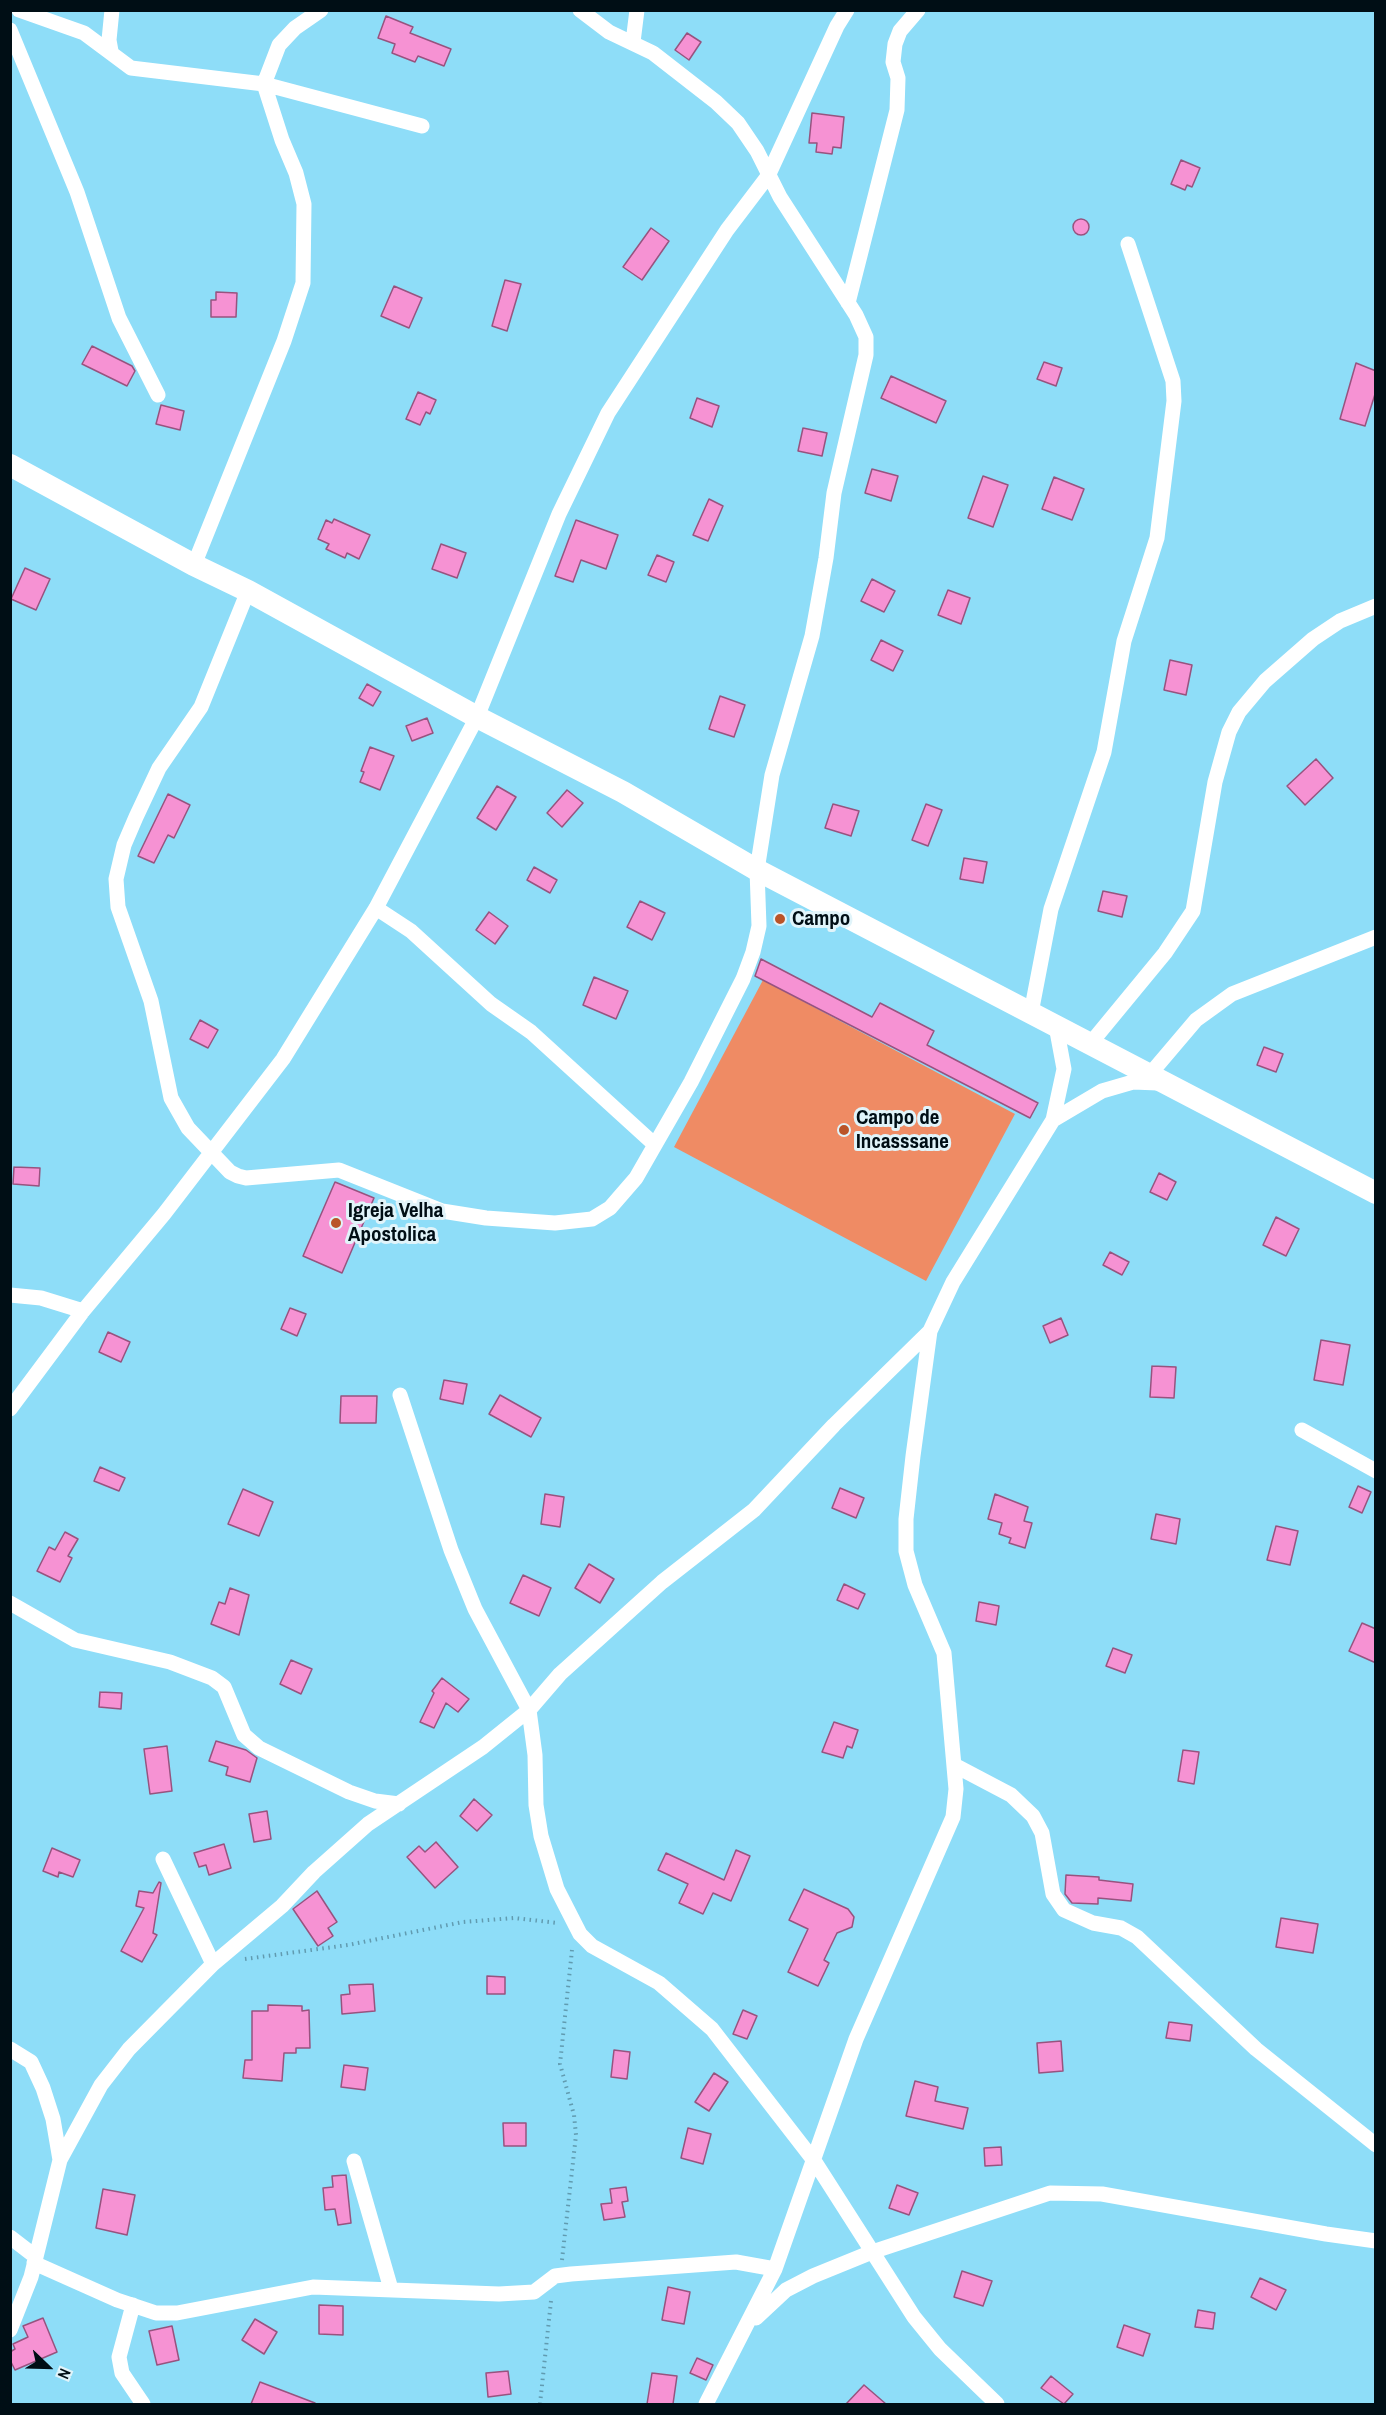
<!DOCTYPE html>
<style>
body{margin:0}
#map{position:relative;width:1386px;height:2415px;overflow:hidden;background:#8eddf8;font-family:"Archivo Narrow",sans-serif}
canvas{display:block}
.frame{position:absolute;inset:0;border:12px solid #000e15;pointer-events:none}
.north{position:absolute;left:18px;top:2337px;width:60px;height:60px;-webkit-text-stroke:4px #e1f4fa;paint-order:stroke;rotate:113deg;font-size:16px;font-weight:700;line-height:24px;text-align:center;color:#000e15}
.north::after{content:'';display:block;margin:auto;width:21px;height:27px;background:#000e15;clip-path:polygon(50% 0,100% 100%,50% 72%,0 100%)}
</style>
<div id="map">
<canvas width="1386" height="2415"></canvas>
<div class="frame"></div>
<div class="north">N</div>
</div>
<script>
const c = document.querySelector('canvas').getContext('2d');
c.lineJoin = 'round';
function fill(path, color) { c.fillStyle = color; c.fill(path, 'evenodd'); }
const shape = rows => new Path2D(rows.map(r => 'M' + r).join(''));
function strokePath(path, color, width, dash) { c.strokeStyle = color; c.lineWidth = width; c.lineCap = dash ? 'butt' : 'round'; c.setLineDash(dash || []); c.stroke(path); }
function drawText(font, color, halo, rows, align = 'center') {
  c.font = font + ' "Archivo Narrow",sans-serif'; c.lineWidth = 6; c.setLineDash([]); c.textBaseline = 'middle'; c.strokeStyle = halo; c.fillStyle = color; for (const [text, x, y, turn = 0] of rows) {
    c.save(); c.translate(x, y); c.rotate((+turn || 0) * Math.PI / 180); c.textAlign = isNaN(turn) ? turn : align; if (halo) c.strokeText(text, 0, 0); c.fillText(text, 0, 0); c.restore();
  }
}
const green = shape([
 [763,980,1015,1114,926,1281,674,1147]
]);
const building = shape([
 [386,16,413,27,410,33,451,49,444,66,418,56,415,62,392,53,395,44,378,38,386,16],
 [687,33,701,42,689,60,675,50,687,33],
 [812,113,844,117,841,148,833,147,832,154,816,152,817,143,809,143,812,113],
 [1181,160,1200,168,1192,187,1187,185,1185,190,1171,184,1181,160],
 '1073 227a8 8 0 1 1 16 0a8 8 0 1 1-16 0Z',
 [651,228,669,241,642,280,623,267,651,228],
 [505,280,521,284,507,331,492,326,505,280],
 [394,286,422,298,409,328,381,316,394,286],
 [216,292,237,293,236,317,211,317,211,300,216,300,216,292],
 [92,346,132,366,135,371,127,386,82,364,92,346],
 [1044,362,1062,368,1056,386,1037,379,1044,362],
 [1356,363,1376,371,1376,391,1365,426,1340,419,1356,363],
 [891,376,946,401,936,423,881,398,891,376],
 [418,392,436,400,430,414,426,412,420,425,406,419,418,392],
 [697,398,719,406,712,427,690,418,697,398],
 [161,405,184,411,180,430,156,424,161,405],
 [803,428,827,433,822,456,798,451,803,428],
 [872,469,898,476,891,501,865,493,872,469],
 [983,476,1008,485,993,527,968,518,983,476],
 [1054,477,1084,489,1072,520,1042,509,1054,477],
 [709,499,723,506,708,541,693,535,709,499],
 [334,519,370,535,359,559,347,553,345,558,326,549,329,544,318,539,326,520,332,523,334,519],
 [576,520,618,535,606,569,581,560,573,582,555,576,576,520],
 [441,544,466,553,457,578,432,569,441,544],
 [657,555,674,562,666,582,648,575,657,555],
 [25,568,50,579,36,610,11,599,25,568],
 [872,579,895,591,884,612,861,601,872,579],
 [948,590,970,598,961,624,938,615,948,590],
 [881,640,903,651,893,671,871,660,881,640],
 [1170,660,1192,665,1186,695,1164,690,1170,660],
 [367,684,381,692,373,706,359,698,367,684],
 [720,696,745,705,734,737,709,729,720,696],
 [427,718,433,733,412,741,406,726,427,718],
 [370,747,394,756,380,790,360,782,364,772,361,771,370,747],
 [1316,759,1333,778,1305,805,1287,786,1316,759],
 [497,786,516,797,496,830,477,818,497,786],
 [567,790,583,803,562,827,547,813,567,790],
 [168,794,190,805,174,838,168,835,154,863,138,856,168,794],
 [833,804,859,811,851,836,825,828,833,804],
 [926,804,942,810,928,846,912,840,926,804],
 [964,858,987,862,983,883,960,879,964,858],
 [534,867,557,880,550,893,527,880,534,867],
 [1103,891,1127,896,1122,917,1098,911,1103,891],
 [640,901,665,913,652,940,627,927,640,901],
 [489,912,508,926,495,944,476,930,489,912],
 [761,959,872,1017,880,1003,934,1031,927,1045,1038,1103,1030,1118,755,976,761,959],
 [594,977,628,991,616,1019,583,1005,594,977],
 [200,1020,218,1030,208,1048,190,1039,200,1020],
 [1264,1047,1283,1054,1276,1072,1257,1065,1264,1047],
 [14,1167,40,1168,39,1186,13,1184,14,1167],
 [1159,1173,1176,1182,1167,1200,1150,1192,1159,1173],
 [335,1182,374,1198,342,1273,303,1256,335,1182],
 [1276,1217,1299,1229,1286,1256,1263,1245,1276,1217],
 [1110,1252,1129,1262,1122,1275,1103,1265,1110,1252],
 [290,1308,306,1314,297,1336,281,1329,290,1308],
 [1061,1318,1068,1335,1050,1343,1043,1326,1061,1318],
 [108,1332,130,1342,121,1362,99,1352,108,1332],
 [1321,1340,1350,1345,1343,1385,1314,1380,1321,1340],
 [1152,1366,1176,1367,1174,1398,1150,1397,1152,1366],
 [444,1380,467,1384,463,1404,440,1399,444,1380],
 [500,1395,541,1418,531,1437,489,1414,500,1395],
 [341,1396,377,1396,376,1423,340,1423,341,1396],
 [100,1467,125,1478,119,1491,94,1481,100,1467],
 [1358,1486,1371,1492,1362,1513,1349,1507,1358,1486],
 [840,1488,864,1498,856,1518,832,1508,840,1488],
 [243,1489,273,1502,259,1536,228,1524,243,1489],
 [545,1494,564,1497,560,1527,541,1524,545,1494],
 [995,1494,1028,1507,1024,1521,1032,1523,1025,1548,1009,1543,1011,1538,999,1534,1002,1523,988,1519,995,1494],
 [1156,1514,1180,1519,1176,1544,1151,1539,1156,1514],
 [1276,1526,1298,1531,1290,1565,1267,1560,1276,1526],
 [65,1532,78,1539,68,1556,72,1558,60,1582,37,1571,49,1547,55,1550,65,1532],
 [589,1564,614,1579,600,1603,575,1588,589,1564],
 [523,1575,551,1588,539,1616,510,1603,523,1575],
 [844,1584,865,1594,858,1609,837,1600,844,1584],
 [230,1588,249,1595,239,1635,211,1624,219,1602,225,1604,230,1588],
 [979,1602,999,1606,996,1625,976,1621,979,1602],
 [1362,1623,1376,1629,1376,1663,1349,1651,1362,1623],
 [1113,1648,1132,1655,1125,1673,1106,1666,1113,1648],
 [291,1660,312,1669,301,1694,280,1684,291,1660],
 [442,1678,469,1699,458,1712,446,1703,434,1728,420,1722,434,1693,432,1691,442,1678],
 [100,1692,122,1693,121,1709,99,1707,100,1692],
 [834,1722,858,1730,852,1748,847,1746,843,1758,822,1752,834,1722],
 [216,1741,246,1750,257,1758,250,1782,226,1775,228,1767,209,1761,216,1741],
 [167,1746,172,1791,150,1794,144,1749,167,1746],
 [1183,1750,1199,1752,1194,1784,1178,1781,1183,1750],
 [474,1799,492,1815,477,1831,460,1816,474,1799],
 [267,1811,271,1839,254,1842,249,1814,267,1811],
 [436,1842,458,1867,435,1888,407,1857,419,1846,425,1852,436,1842],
 [224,1844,231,1868,209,1875,206,1865,199,1867,194,1853,224,1844],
 [52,1848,80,1860,73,1877,59,1872,58,1877,43,1871,52,1848],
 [736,1850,750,1856,731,1901,713,1893,703,1914,679,1903,688,1884,658,1870,666,1853,724,1880,736,1850],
 [1066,1875,1099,1877,1099,1880,1133,1884,1131,1901,1098,1898,1098,1904,1072,1903,1065,1894,1066,1875],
 [159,1882,161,1883,153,1933,157,1935,142,1962,121,1951,144,1908,136,1906,139,1891,153,1893,159,1882],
 [804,1889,848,1909,854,1917,852,1927,837,1933,824,1960,829,1963,818,1986,788,1972,808,1929,789,1920,804,1889],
 [317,1891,337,1922,328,1928,333,1936,318,1946,293,1909,317,1891],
 [1281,1918,1318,1924,1313,1953,1276,1947,1281,1918],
 [487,1976,505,1977,505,1994,487,1994,487,1976],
 [373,1984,375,2011,342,2014,341,1995,350,1994,349,1985,373,1984],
 [268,2005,302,2006,302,2011,309,2010,310,2048,296,2048,296,2053,284,2053,282,2081,243,2078,245,2060,252,2060,252,2011,268,2011,268,2005],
 [743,2010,757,2016,747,2039,733,2034,743,2010],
 [1169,2022,1192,2025,1190,2041,1166,2038,1169,2022],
 [1061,2041,1063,2071,1039,2073,1037,2043,1061,2041],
 [614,2050,630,2052,627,2079,611,2077,614,2050],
 [344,2065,368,2068,365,2090,341,2087,344,2065],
 [714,2073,728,2082,709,2111,695,2102,714,2073],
 [915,2081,938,2087,935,2101,968,2108,963,2129,906,2116,915,2081],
 [503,2123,526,2123,526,2146,504,2146,503,2123],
 [688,2128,711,2134,703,2164,681,2158,688,2128],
 [1001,2147,1002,2165,985,2166,984,2148,1001,2147],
 [346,2175,351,2223,338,2225,335,2209,325,2210,323,2188,333,2187,332,2176,346,2175],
 [897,2185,918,2193,909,2215,889,2208,897,2185],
 [626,2187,628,2201,622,2202,625,2217,604,2220,601,2204,612,2203,610,2189,626,2187],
 [103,2189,135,2195,127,2235,96,2228,103,2189],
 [962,2271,992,2281,983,2306,954,2297,962,2271],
 [1260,2278,1286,2290,1276,2310,1251,2297,1260,2278],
 [668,2287,690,2292,684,2324,662,2320,668,2287],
 [319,2305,343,2306,343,2335,319,2334,319,2305],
 [1198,2310,1215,2313,1213,2329,1195,2327,1198,2310],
 [43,2318,57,2352,15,2370,10,2360,10,2352,15,2349,13,2344,28,2337,23,2326,43,2318],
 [255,2319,277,2332,264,2354,242,2340,255,2319],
 [1124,2325,1150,2334,1143,2356,1117,2347,1124,2325],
 [172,2326,179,2360,157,2365,149,2331,172,2326],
 [697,2358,713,2365,706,2380,690,2373,697,2358],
 [508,2371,511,2394,488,2397,486,2373,508,2371],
 [652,2373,677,2376,673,2404,647,2404,652,2373],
 [1051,2376,1073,2394,1064,2404,1041,2388,1051,2376],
 [260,2382,315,2403,315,2404,251,2404,260,2382],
 [864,2385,886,2404,846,2404,864,2385]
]);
const path = shape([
 [245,1959,348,1945,463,1922,514,1918,558,1923],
 [562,2260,576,2135,574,2115,560,2064,572,1950],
 [540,2404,551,2301]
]);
const street = shape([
 [19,10,84,33,131,68,264,84,422,126],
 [10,30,77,192,119,318,158,395],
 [633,42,637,10],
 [111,51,109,40,112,10],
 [848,303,897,110,898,78,893,62,895,44,900,31,918,10],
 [194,565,284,341,303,283,304,204,296,173,282,140,264,84,279,45,295,28,321,10],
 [248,591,201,707,159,768,136,817,124,845,116,879,118,907,151,1001,171,1098,188,1128,230,1172,238,1176,246,1178,339,1170,442,1211,486,1218,555,1223,592,1219,610,1208,636,1178,691,1082,743,979,753,952,759,926,757,870,772,775,812,636,826,558,834,493,866,355,866,337,856,315,780,197,757,151,738,123,716,102,653,53,609,32,580,10],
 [376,908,411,931,491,1004,531,1032,654,1144],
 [1031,1013,1051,909,1104,752,1124,641,1157,538,1174,401,1173,381,1128,244],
 [1090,1044,1165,953,1193,911,1215,782,1229,732,1239,712,1265,681,1313,639,1340,621,1376,606],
 [1151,1073,1196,1020,1232,994,1376,937],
 [1053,1120,1102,1091,1133,1082,1158,1083],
 [10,1295,41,1298,83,1311],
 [400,1395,451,1550,475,1609,529,1710,535,1755,536,1805,541,1836,557,1889,580,1934,592,1946,659,1983,712,2029,815,2162,914,2317,940,2349,997,2404],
 [10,1409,83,1311,164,1214,283,1059,376,908,477,717,559,514,608,413,727,230,768,176,837,26,847,10],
 [1302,1430,1376,1471],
 [10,1603,75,1640,170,1662,212,1678,224,1687,244,1735,259,1748,349,1792,375,1801,399,1804],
 [954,1765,1011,1795,1033,1816,1042,1833,1053,1894,1064,1910,1093,1923,1121,1928,1137,1937,1256,2049,1376,2145],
 [163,1859,213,1964],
 [10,2049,31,2062,43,2088,53,2119,60,2160],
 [354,2161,391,2289],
 [10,2237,36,2257],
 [34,2263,117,2300,156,2313,177,2313,313,2287,499,2294,534,2292,555,2276,571,2274,736,2262,775,2269],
 [133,2305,119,2357,122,2373,143,2404],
 [756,2318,786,2290,813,2276,872,2252,1050,2193,1102,2194,1326,2234,1376,2241],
 [10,2330,31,2277,60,2160,101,2085,129,2049,213,1964,282,1906,314,1872,368,1824,483,1747,529,1710,560,1674,662,1582,754,1510,834,1425,930,1331],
 [706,2404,775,2269,856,2039,953,1817,956,1789,944,1653,915,1585,906,1551,906,1519,913,1456,930,1331,953,1282,1053,1120,1064,1069,1056,1026]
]);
const secondary = shape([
 [10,465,194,565,248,591,477,717,623,792,757,870,1376,1193]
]);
const markers = [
 [780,919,6,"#ba5428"],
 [844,1130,6,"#ba5428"],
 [336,1223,6,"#ba5428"]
];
const poiNames = [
 ["Campo",792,919],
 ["Campo de",856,1118],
 ["Incasssane",856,1142],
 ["Igreja Velha",348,1211],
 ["Apostolica",348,1235]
];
fill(green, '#ef8b64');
fill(building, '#f692d3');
strokePath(building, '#97537f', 1.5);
strokePath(path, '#619bb0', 4, [1.5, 4.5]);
strokePath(street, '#fff', 15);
strokePath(secondary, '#fff', 22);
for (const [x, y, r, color] of markers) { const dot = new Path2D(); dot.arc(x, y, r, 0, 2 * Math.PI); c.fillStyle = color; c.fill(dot); strokePath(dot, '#e1f4fa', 2); }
drawText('bold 21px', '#000e15', '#e1f4fa', poiNames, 'left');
</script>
